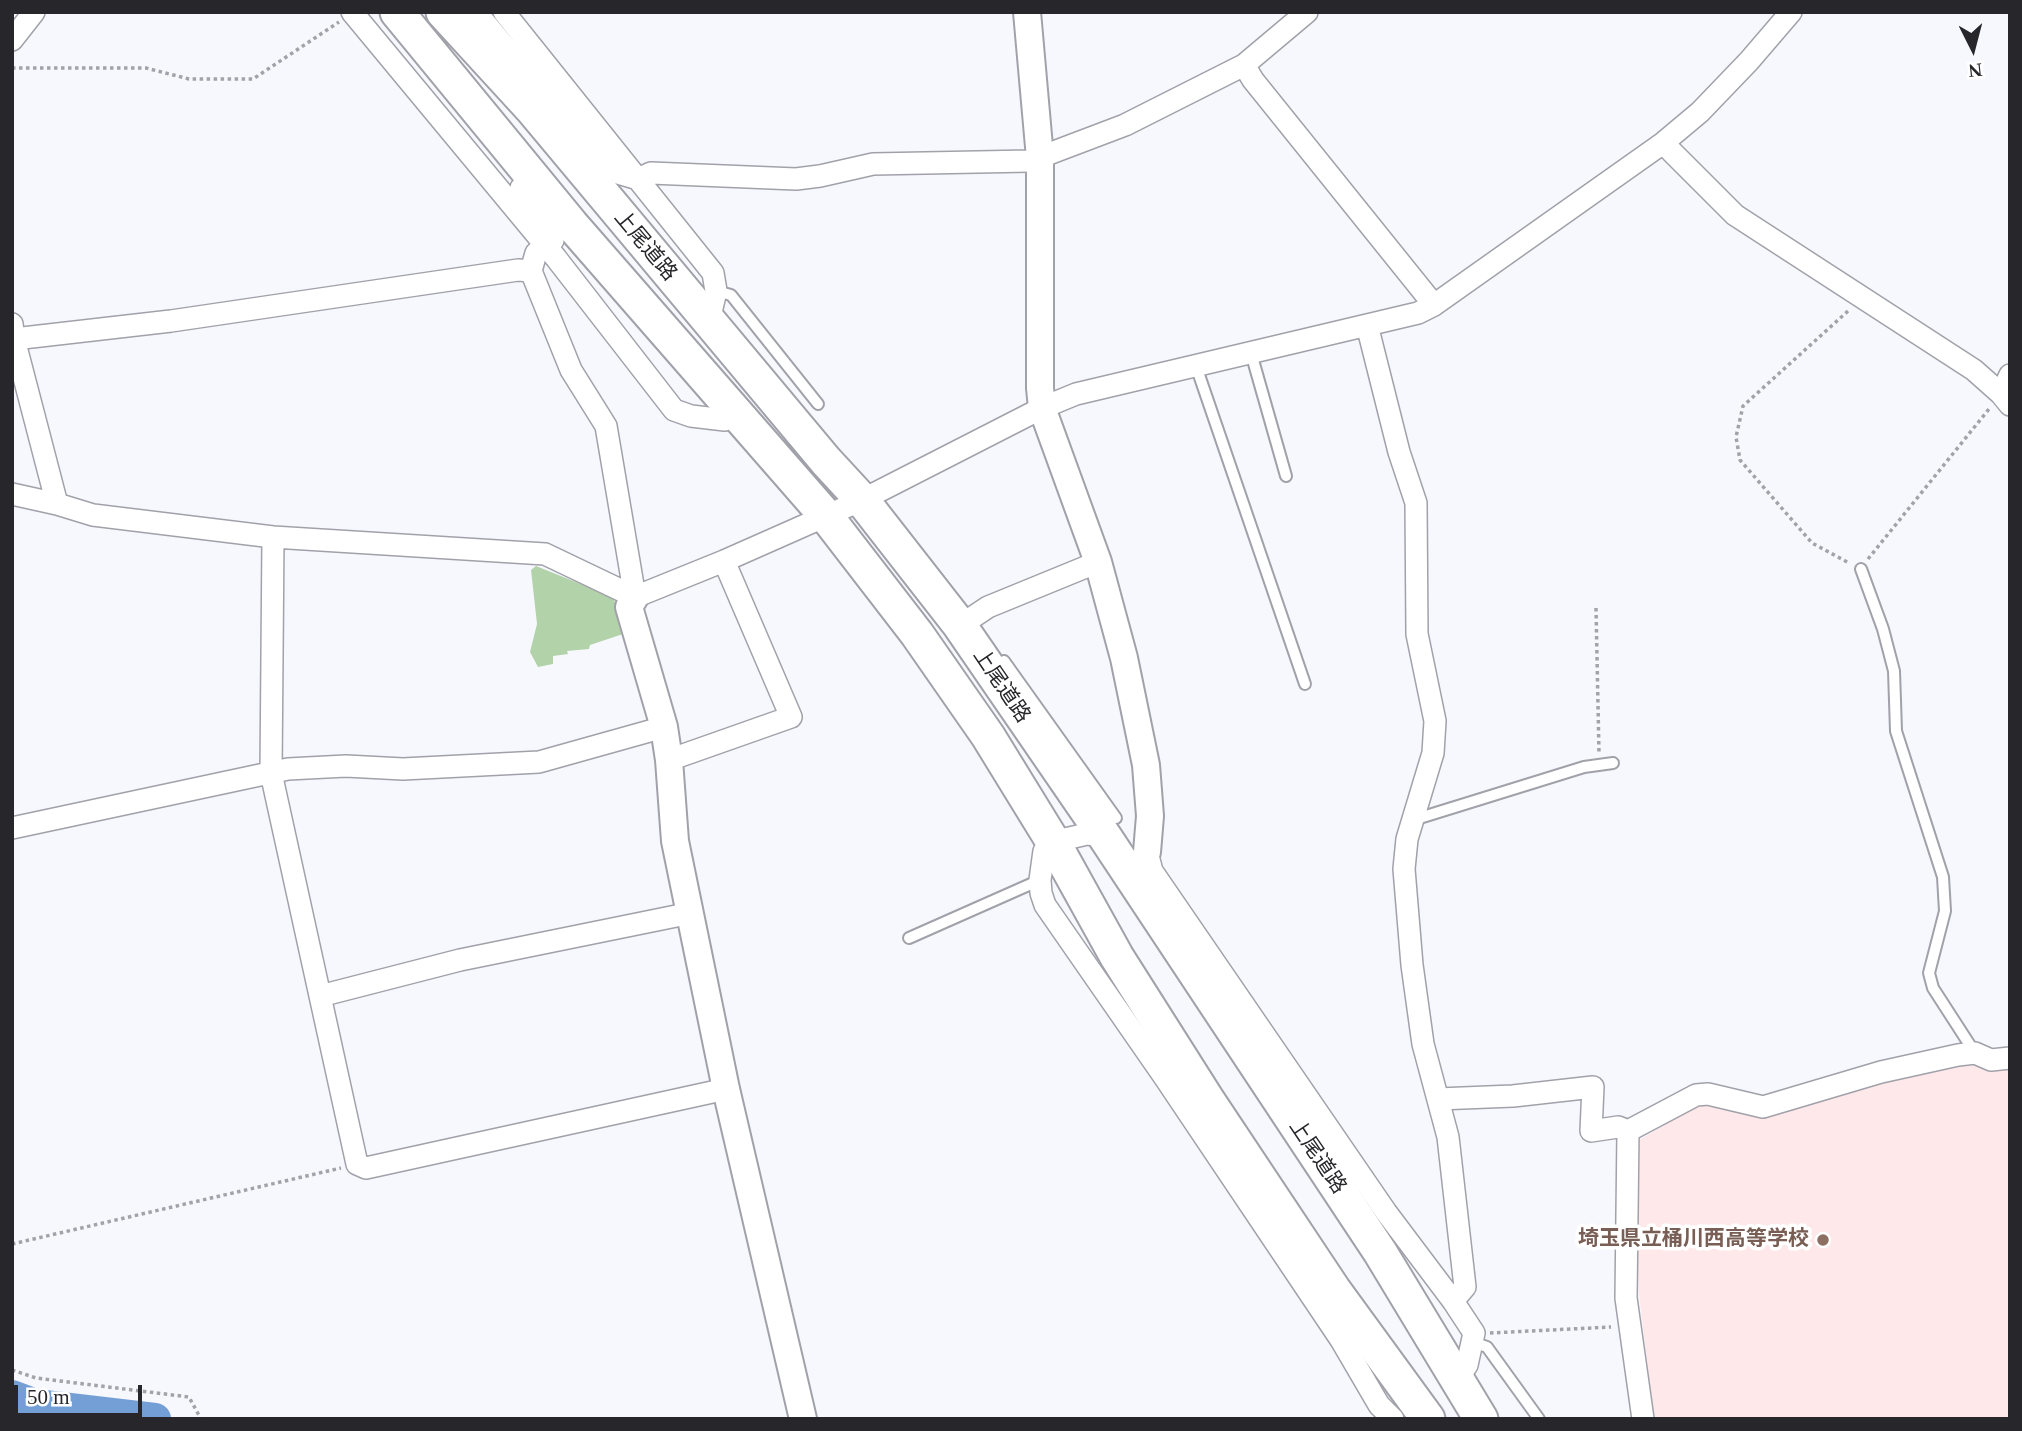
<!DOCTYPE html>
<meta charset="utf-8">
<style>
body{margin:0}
#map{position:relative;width:2022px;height:1431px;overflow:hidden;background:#f7f8fe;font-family:"Times New Roman",serif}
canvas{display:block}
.frame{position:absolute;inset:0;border:14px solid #27272b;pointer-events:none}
.north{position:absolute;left:1938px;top:14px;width:70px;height:70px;-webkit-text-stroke:5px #fff;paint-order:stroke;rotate:174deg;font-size:19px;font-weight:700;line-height:28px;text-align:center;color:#27272b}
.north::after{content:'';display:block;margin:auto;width:24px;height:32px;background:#27272b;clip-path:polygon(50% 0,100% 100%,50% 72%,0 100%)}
.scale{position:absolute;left:14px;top:1385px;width:128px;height:32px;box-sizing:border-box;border:4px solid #27272b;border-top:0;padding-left:9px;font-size:21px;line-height:24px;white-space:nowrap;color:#27272b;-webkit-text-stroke:5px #fff;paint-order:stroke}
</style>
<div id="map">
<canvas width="2022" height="1431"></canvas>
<div class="frame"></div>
<div class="north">N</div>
<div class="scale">50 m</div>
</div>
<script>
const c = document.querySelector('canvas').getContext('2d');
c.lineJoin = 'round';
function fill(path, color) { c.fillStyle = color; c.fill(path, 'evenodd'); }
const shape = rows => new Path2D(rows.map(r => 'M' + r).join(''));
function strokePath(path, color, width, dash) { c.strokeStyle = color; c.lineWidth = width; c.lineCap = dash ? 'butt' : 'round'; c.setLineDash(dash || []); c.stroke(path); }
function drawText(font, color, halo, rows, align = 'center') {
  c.font = font + ' "Times New Roman","Noto Sans JP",serif'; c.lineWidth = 7; c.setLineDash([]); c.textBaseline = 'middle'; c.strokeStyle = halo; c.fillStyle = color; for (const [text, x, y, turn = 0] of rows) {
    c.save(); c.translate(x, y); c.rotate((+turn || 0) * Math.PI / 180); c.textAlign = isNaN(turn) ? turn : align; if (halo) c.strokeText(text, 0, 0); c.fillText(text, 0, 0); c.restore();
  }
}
const education = shape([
 [1958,1062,2002,1069,2010,1068,2010,1419,1654,1419,1639,1294,1634,1186,1639,1140,1697,1106,1710,1103,1762,1118,1837,1091]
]);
const green = shape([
 [536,566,613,597,626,633,590,645,589,649,567,651,568,654,553,656,553,664,538,667,530,652,537,624,531,570]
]);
const river = shape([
 [12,1396,36,1405,155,1419]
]);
const path = shape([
 [12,68,146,68,189,79,253,79,339,22],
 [1848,311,1743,406,1736,437,1740,460,1812,543,1849,563],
 [1868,559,1989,409],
 [1596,608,1599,753],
 [12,1244,341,1168],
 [1490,1333,1611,1327],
 [12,1370,36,1378,189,1397,201,1419]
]);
const service = shape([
 [716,291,731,295,818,404],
 [1251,353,1286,476],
 [1196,366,1305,684],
 [1861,569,1883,629,1894,671,1896,731,1943,877,1945,911,1929,973,1933,988,1975,1053],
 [1004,661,1116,818],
 [1413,820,1584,767,1613,763],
 [909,938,1040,880],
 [1473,1342,1487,1347,1539,1419]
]);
const minor = shape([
 [352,12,556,258,674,410,691,416,725,420,738,415],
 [476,12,599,160,611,171,638,179,651,173,796,179,820,176,873,164,1030,161,1125,125,1244,65,1307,12],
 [504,12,713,273,716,291,709,321],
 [12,40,34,12],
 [1244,65,1253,80,1434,305],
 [1663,143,1735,215,1974,370,2001,394,2010,405],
 [521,188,554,229,553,240,536,253,531,271,571,370,606,426,635,597],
 [12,324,14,339,57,504],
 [1367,325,1399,452,1416,503,1417,634,1435,721,1433,753,1407,839,1404,869,1412,965,1423,1044,1448,1137,1465,1287,1453,1301],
 [14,339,171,321,518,270,531,271],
 [2001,394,2010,375],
 [12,494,57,504,93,515,273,537,545,554,635,597,724,561,862,500,1042,408,1076,394,1418,313,1434,305,1663,143,1700,112,1749,61,1791,12],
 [273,537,271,773,357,1164,366,1168,726,1089],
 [970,619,988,607,1098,562],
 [669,760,791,717,724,561],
 [12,828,288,769,346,766,403,769,539,762,664,727],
 [1105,837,1087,834,1065,839,1054,842,1044,851,1040,880,1041,893,1045,905,1165,1078,1341,1340,1379,1405,1393,1419],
 [1147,852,1152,871,1386,1212,1453,1301,1474,1333,1467,1365,1458,1378],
 [320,996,460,960,691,913],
 [1438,1099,1513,1096,1593,1087,1591,1131,1618,1127,1628,1131],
 [1643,1419,1626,1298,1628,1131,1696,1095,1708,1094,1763,1107,1881,1072,1958,1055,1975,1053,1991,1060,2010,1058]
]);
const tertiary = shape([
 [1027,12,1040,158,1040,388,1042,408,1098,562,1124,658,1146,765,1150,816,1147,852],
 [635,597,629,607,664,727,669,760,675,841,726,1089,803,1419]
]);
const trunk = shape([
 [397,12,572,225,826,516,917,634,988,736,1055,845,1117,957,1207,1099,1334,1290,1428,1419],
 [443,12,531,108,826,461,862,500,958,623,1105,837,1380,1252,1481,1419]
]);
const markers = [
 [1823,1240,7,"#8d6e63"]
];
const streetNames = [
 ["上尾道路",645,246,50],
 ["上尾道路",1001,686,56],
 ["上尾道路",1317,1157,56]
];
const educationNames = [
 ["埼玉県立桶川西高等学校",1809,1240]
];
fill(education, '#fee8e9');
fill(green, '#b2d2a9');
strokePath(river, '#749fd6', 32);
strokePath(service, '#a1a1aa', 14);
strokePath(minor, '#a1a1aa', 24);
strokePath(tertiary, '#a1a1aa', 30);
strokePath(trunk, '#a1a1aa', 37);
strokePath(path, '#a2a3a8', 3.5, [3.5, 3.5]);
strokePath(service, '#fff', 10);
strokePath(minor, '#fff', 21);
strokePath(tertiary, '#fff', 26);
strokePath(trunk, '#fff', 33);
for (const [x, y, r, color] of markers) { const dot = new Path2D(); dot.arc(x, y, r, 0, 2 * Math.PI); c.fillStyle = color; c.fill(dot); strokePath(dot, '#fff', 2.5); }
drawText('21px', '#27272b', '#fff', streetNames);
drawText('bold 21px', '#785e54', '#fff', educationNames, 'right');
</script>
